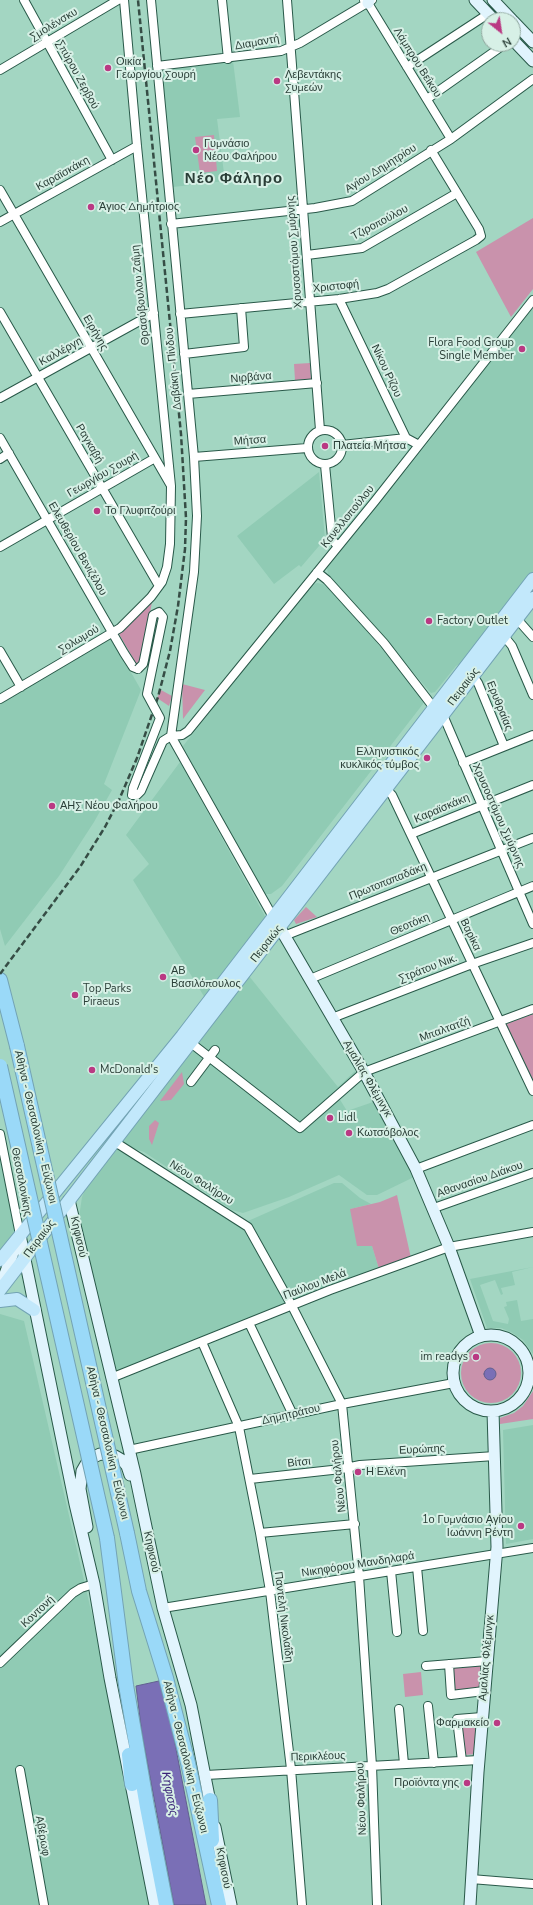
<!DOCTYPE html>
<meta charset="utf-8">
<style>
body{margin:0}
#map{position:relative;width:533px;height:1905px;overflow:hidden;background:#a3d6c2;font-family:"Nunito Sans",sans-serif}
canvas{display:block}
.north{position:absolute;left:481px;top:12px;width:40px;height:40px;box-sizing:border-box;background:#d7f0e6;border:1px solid #92a9a0;border-radius:50%;rotate:150deg;font-size:11px;font-weight:700;line-height:16px;text-align:center;color:#2a3e37}
.north::after{content:'';display:block;margin:auto;width:14px;height:18px;background:#ba3983;clip-path:polygon(50% 0,100% 100%,50% 72%,0 100%)}
</style>
<div id="map">
<canvas width="533" height="1905"></canvas>
<div class="north">N</div>
</div>
<script>
const c = document.querySelector('canvas').getContext('2d');
c.lineJoin = 'round';
function fill(path, color) { c.fillStyle = color; c.fill(path, 'evenodd'); }
const shape = rows => new Path2D(rows.map(r => 'M' + r).join(''));
function strokePath(path, color, width, dash) { c.strokeStyle = color; c.lineWidth = width; c.lineCap = dash ? 'butt' : 'round'; c.setLineDash(dash || []); c.stroke(path); }
function drawText(font, color, halo, rows, align = 'center') {
  c.font = font + ' "Nunito Sans",sans-serif'; c.lineWidth = 4; c.setLineDash([]); c.textBaseline = 'middle'; c.strokeStyle = halo; c.fillStyle = color; for (const [text, x, y, turn = 0] of rows) {
    c.save(); c.translate(x, y); c.rotate((+turn || 0) * Math.PI / 180); c.textAlign = isNaN(turn) ? turn : align; if (halo) c.strokeText(text, 0, 0); c.fillText(text, 0, 0); c.restore();
  }
}
const built = shape([
 [233,61,240,117,217,119,225,181,173,187,162,68],
 [533,306,533,576,464,662,456,666,435,692,431,693,328,574,327,568,430,440],
 [319,472,325,539,301,567,299,565,274,584,237,536],
 [317,583,327,585,426,700,282,886,271,894,266,894,263,893,182,752,183,746,310,586],
 [111,637,141,690,104,784,112,790,94,822,59,876,5,946,0,929,0,703],
 [180,762,266,918,205,998,133,880,149,864,126,835],
 [249,976,338,1087,355,1071,360,1080,339,1098,347,1111,373,1102,414,1177,377,1195,367,1195,339,1175,289,1197,243,1213,232,1210,144,1152,132,1148,122,1142],
 [117,1149,246,1230,288,1304,118,1371,115,1368,112,1364,79,1217,82,1197,86,1188],
 [0,1153,13,1221,14,1232,0,1250],
 [334,1183,342,1183,360,1198,371,1204,350,1209,372,1246,379,1269,294,1302,258,1235,248,1221],
 [533,1267,512,1272,515,1285,501,1288,503,1294,501,1295,495,1280,480,1285,493,1321,508,1324,509,1319,504,1307,507,1306,506,1302,517,1300,521,1321,533,1319,533,1354,523,1340,511,1332,501,1328,487,1328,470,1279],
 [0,1314,24,1321,111,1697,150,1905,0,1905],
 [533,1425,533,1539,506,1544,503,1430]
]);
const green = shape([
 [214,135,217,171,200,173,195,137],
 [533,218,533,289,511,317,476,252],
 [310,363,311,379,295,380,294,364],
 [152,602,141,662,137,665,119,634],
 [182,684,205,690,183,719],
 [161,690,172,696,169,706,157,698],
 [306,907,317,917,296,924,294,920],
 [533,1014,533,1080,506,1024],
 [182,1072,184,1084,171,1100,160,1101],
 [155,1120,159,1123,152,1145,149,1139,149,1126],
 [397,1195,411,1258,379,1269,372,1246,357,1246,350,1209,380,1202],
 '461 1373a30 30 0 1 1 60 0a30 30 0 1 1-60 0Z',
 [533,1391,533,1419,500,1424,500,1418,514,1413,523,1406],
 [482,1664,480,1689,455,1691,453,1667],
 [421,1672,423,1695,405,1697,403,1674],
 [476,1720,476,1754,464,1755,460,1722]
]);
const water = shape([
 '484 1374a6 6 0 1 1 12 0a6 6 0 1 1-12 0Z',
 [159,1681,172,1728,206,1905,174,1905,142,1734,136,1686,159,1681]
]);
const street = shape([
 [24,0,112,160],
 [151,0,194,457,197,516,194,572,171,736],
 [222,0,228,59],
 [287,0,320,430],
 [364,0,368,3,451,139],
 [157,66,281,51,300,43,372,0],
 [407,67,488,14],
 [0,70,118,0],
 [427,99,505,44],
 [0,190,170,484],
 [0,222,137,146],
 [171,224,315,208,352,201,451,139,533,79],
 [307,255,362,248,457,193],
 [339,299,406,438,419,445],
 [0,312,159,586],
 [180,314,339,299,377,293,388,289,476,240,481,236,479,229,431,150],
 [184,354,244,347,241,308],
 [188,394,317,383],
 [0,398,154,313],
 '308 447a17 17 0 1 1 34 0a17 17 0 1 1-34 0Z',
 [0,438,124,653,133,667,138,669],
 [342,445,406,438],
 [194,457,307,448],
 [0,459,9,453],
 [325,465,332,537,333,541,338,546],
 [0,547,155,458],
 [317,572,327,580,384,643,434,708],
 [517,619,533,637],
 [504,636,512,646,533,695],
 [0,651,21,687],
 [473,676,478,683,504,746],
 [0,699,120,628,151,597,162,582,167,567,170,544,171,486,137,146,124,0],
 [443,715,533,924],
 [171,736,273,917],
 [463,763,533,735],
 [133,788,132,795,137,795,141,791,163,741,171,736,182,735,188,731,375,501,533,300],
 [386,789,392,795,533,1091],
 [411,834,533,785],
 [284,936,533,838],
 [310,979,533,886],
 [332,1018,472,964,533,943],
 [191,1043,300,1128,364,1072,533,1009],
 [191,1082,215,1050],
 [0,1134,20,1235],
 [115,1142,248,1227,292,1306,342,1404,359,1576,372,1766,377,1905],
 [416,1169,533,1125],
 [434,1208,533,1173],
 [249,1323,293,1415],
 [202,1342,239,1427,260,1533,270,1591,291,1769,302,1905],
 [111,1378,330,1290,449,1247,533,1232],
 [129,1450,342,1404,454,1383],
 [250,1479,341,1469,360,1465,495,1456],
 [260,1533,355,1524],
 [417,1567,423,1631],
 [391,1571,397,1632],
 [163,1608,533,1548],
 [0,1663,73,1593,81,1588,94,1584],
 [449,1664,451,1695,484,1691],
 [426,1666,487,1661],
 [428,1706,434,1763],
 [399,1709,404,1764],
 [462,1761,457,1719,482,1717],
 [20,1770,44,1905],
 [206,1775,479,1760],
 [471,1879,533,1884]
]);
const secondary = shape([
 [475,0,494,20],
 [493,0,512,20],
 [368,3,369,0],
 [513,21,533,42],
 [513,40,533,61],
 [276,921,364,1072,416,1169,449,1247,481,1336],
 [69,1200,135,1474,163,1608,191,1705,211,1807],
 [20,1235,75,1504,94,1584,110,1678,155,1905],
 [0,1283,5,1274,18,1239],
 '453 1373a38 38 0 1 1 76 0a38 38 0 1 1-76 0Z',
 [87,1527,80,1489,82,1471,86,1464,92,1458,100,1454,115,1456,122,1460,127,1466,130,1475],
 [215,1827,231,1905],
 [470,1905,478,1772,497,1547,493,1411]
]);
const primary = shape([
 [0,1260,182,1036,533,579],
 [0,1290,533,598],
 [0,1301,17,1299,34,1310]
]);
const highway = shape([
 [0,980,17,1046],
 [127,1533,139,1591,166,1678,188,1763,219,1905],
 [107,1538,126,1685,147,1807,166,1905],
 [129,1755,132,1784],
 [210,1800,212,1840]
]);
const rail = shape([
 [0,974,80,867,105,827,119,800,137,758,158,697,170,651,178,606,185,549,186,518,181,434,138,0]
]);
const streetBridge = shape([
 [133,788,160,718,147,694,163,617,159,612,153,615,144,660,143,664,138,669]
]);
const highwayBridge = shape([
 [17,1046,127,1533],
 [0,1066,107,1538]
]);
const markers = [
 [108,68,4,"#ba3983"],
 [277,81,4,"#ba3983"],
 [196,150,4,"#ba3983"],
 [91,207,4,"#ba3983"],
 [522,349,4,"#ba3983"],
 [325,446,4,"#ba3983"],
 [97,511,4,"#ba3983"],
 [429,621,4,"#ba3983"],
 [427,758,4,"#ba3983"],
 [52,806,4,"#ba3983"],
 [163,977,4,"#ba3983"],
 [75,995,4,"#ba3983"],
 [92,1070,4,"#ba3983"],
 [330,1118,4,"#ba3983"],
 [349,1133,4,"#ba3983"],
 [476,1357,4,"#ba3983"],
 [358,1472,4,"#ba3983"],
 [521,1526,4,"#ba3983"],
 [497,1723,4,"#ba3983"],
 [467,1783,4,"#ba3983"]
];
const streetNames = [
 ["Σμολένσκυ",54,25,-31],
 ["Διαμαντή",257,43,-10],
 ["Λάμπρου Βεΐκου",417,63,58],
 ["Σπύρου Ζερβού",77,75,61],
 ["Αγίου Δημητρίου",381,169,-32],
 ["Καραϊσκάκη",63,174,-29],
 ["Τζιροπούλου",380,223,-28],
 ["Χρυσοστόμου Σμύρνης",295,252,-94],
 ["Χριστοφή",336,287,-6],
 ["Θρασύβουλου Ζαΐμη",141,295,-96],
 ["Ειρήνης",95,333,60],
 ["Καλλέργη",61,352,-29],
 ["Δαβάκη - Πίνδου",174,369,-96],
 ["Νίκου Ρίζου",386,371,65],
 ["Νιρβάνα",251,378,-5],
 ["Μήτσα",250,441,-4],
 ["Ραγκαβή",89,444,60],
 ["Γεωργίου Σουρή",103,475,-30],
 ["Κανελλοπούλου",348,517,-51],
 ["Ελευθερίου Βενιζέλου",77,549,60],
 ["Σολωμού",79,640,-31],
 ["Πειραιώς",464,687,-53],
 ["Ερυθραίας",499,706,68],
 ["Καραϊσκάκη",442,809,-23],
 ["Χρυσοστόμου Σμύρνης",498,816,66],
 ["Πρωτοπαπαδάκη",388,882,-22],
 ["Θεοτόκη",410,925,-23],
 ["Βαρίκα",470,935,64],
 ["Πειραιώς",267,944,-52],
 ["Στράτου Νικ.",428,969,-21],
 ["Μπαλτατζή",445,1030,-20],
 ["Αμαλίας Φλέμινγκ",367,1079,60],
 ["Αθήνα - Θεσσαλονίκη - Εύζωνοι",35,1127,77],
 ["Αθανασίου Διάκου",480,1180,-19],
 ["Θεσσαλονίκης",21,1182,79],
 ["Νέου Φαλήρου",201,1183,32],
 ["Κηφισού",78,1237,77],
 ["Πειραιώς",40,1239,-53],
 ["Παύλου Μελά",315,1285,-21],
 ["Δημητράτου",291,1415,-13],
 ["Αθήνα - Θεσσαλονίκη - Εύζωνοι",107,1443,77],
 ["Ευρώπης",422,1450,-3],
 ["Βίτσι",299,1463,-6],
 ["Νέου Φαλήρου",339,1476,-96],
 ["Κηφισού",151,1552,78],
 ["Νικηφόρου Μανδηλαρά",358,1565,-9],
 ["Κοντονή",38,1612,-43],
 ["Παντελή Νικολαΐδη",283,1617,83],
 ["Αμαλίας Φλέμινγκ",487,1658,-85],
 ["Αθήνα - Θεσσαλονίκη - Εύζωνοι",185,1757,76],
 ["Περικλέους",318,1757,-2],
 ["Νέου Φαλήρου",362,1799,-92],
 ["Αβέρωφ",42,1836,80],
 ["Κηφισού",223,1868,79]
];
const poiNames = [
 ["Οικία",116,62],
 ["Γεωργίου Σουρή",116,75],
 ["Λεβεντάκης",285,75],
 ["Συμεών",285,88],
 ["Γυμνάσιο",204,144],
 ["Νέου Φαλήρου",204,157],
 ["Άγιος Δημήτριος",99,207],
 ["Flora Food Group",514,343,"right"],
 ["Single Member",514,356,"right"],
 ["Πλατεία Μήτσα",333,446],
 ["Το Γλυφιτζούρι",105,511],
 ["Factory Outlet",437,621],
 ["Ελληνιστικός",419,752,"right"],
 ["κυκλικός τύμβος",419,765,"right"],
 ["ΑΗΣ Νέου Φαλήρου",60,806],
 ["ΑΒ",171,971],
 ["Βασιλόπουλος",171,984],
 ["Top Parks",83,989],
 ["Piraeus",83,1002],
 ["McDonald's",100,1070],
 ["Lidl",338,1118],
 ["Κωτσόβολος",357,1133],
 ["im readys",468,1357,"right"],
 ["Η Ελένη",366,1472],
 ["1ο Γυμνάσιο Αγίου",513,1520,"right"],
 ["Ιωάννη Ρέντη",513,1533,"right"],
 ["Φαρμακείο",489,1723,"right"],
 ["Προϊόντα γης",459,1783,"right"]
];
const waterNames = [
 ["Κηφισός",169,1794,79]
];
const districtNames = [
 ["Νέο Φάληρο",234,179]
];
fill(built, '#90cbb4');
fill(green, '#c992ac');
fill(water, '#7a6fb6');
strokePath(water, '#626090', 1);
strokePath(street, '#295949', 10);
strokePath(secondary, '#295949', 13);
strokePath(primary, '#73a3b4', 14);
strokePath(highway, '#73a3b4', 16);
strokePath(street, '#fff', 8);
strokePath(secondary, '#e1f4fd', 11);
strokePath(primary, '#c2e8fb', 12);
strokePath(highway, '#9ad9f8', 14);
strokePath(rail, '#364d45', 2.5, [6, 3]);
strokePath(streetBridge, '#295949', 10, []);
strokePath(highwayBridge, '#73a3b4', 16, []);
strokePath(streetBridge, '#fff', 8);
strokePath(highwayBridge, '#9ad9f8', 14);
for (const [x, y, r, color] of markers) { const dot = new Path2D(); dot.arc(x, y, r, 0, 2 * Math.PI); c.fillStyle = color; c.fill(dot); strokePath(dot, '#d7f0e6', 1.5); }
drawText('11px', '#2a3e37', '#d7f0e6', streetNames);
drawText('11px', '#2a3e37', '#d7f0e6', poiNames, 'left');
drawText('italic 12px', '#3a2378', '#d7f0e6', waterNames);
c.letterSpacing = '1px';
drawText('bold 15px', '#2a3e37', '#d7f0e6', districtNames);
c.letterSpacing = '0px';
</script>
